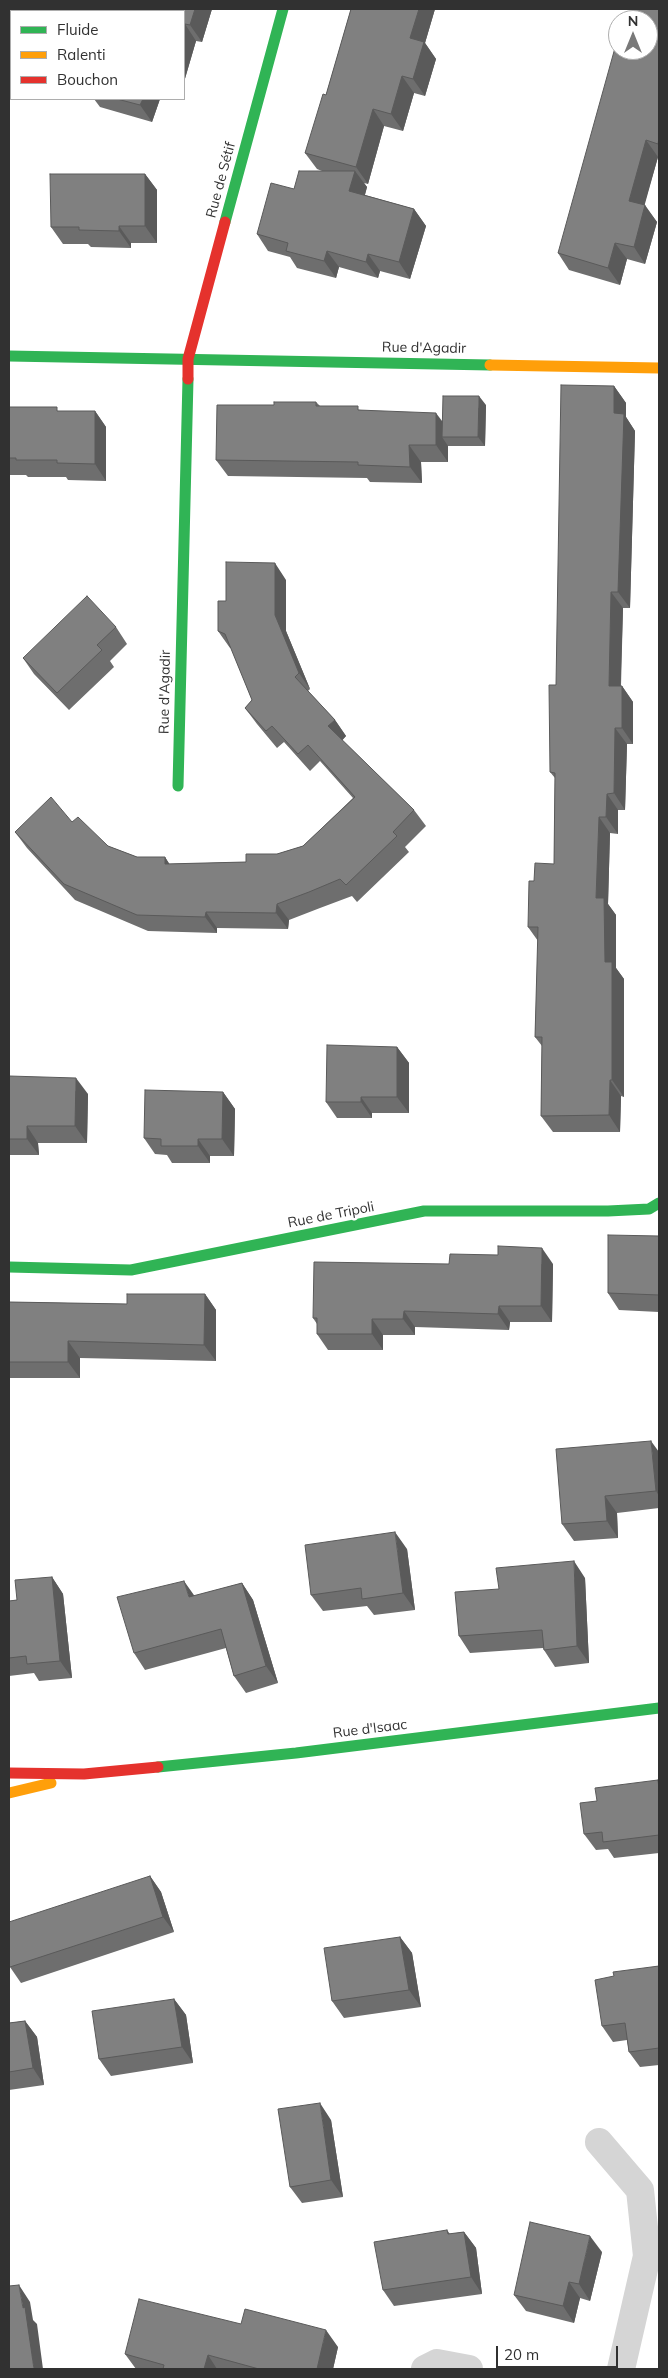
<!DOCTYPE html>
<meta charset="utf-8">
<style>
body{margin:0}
#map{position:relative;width:668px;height:2378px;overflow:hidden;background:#fff;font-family:Mulish,sans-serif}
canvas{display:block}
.frame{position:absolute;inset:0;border:10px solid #313131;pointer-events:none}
.legend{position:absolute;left:10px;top:10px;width:175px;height:90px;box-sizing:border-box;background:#fff;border:1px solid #adadad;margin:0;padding:6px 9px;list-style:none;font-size:15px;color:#313131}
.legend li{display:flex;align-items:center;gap:10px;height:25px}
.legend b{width:25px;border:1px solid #adadad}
.north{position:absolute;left:608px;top:10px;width:50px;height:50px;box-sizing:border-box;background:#fff;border:1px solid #adadad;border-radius:50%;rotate:0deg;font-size:14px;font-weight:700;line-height:20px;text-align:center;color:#313131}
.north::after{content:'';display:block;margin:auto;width:18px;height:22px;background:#797979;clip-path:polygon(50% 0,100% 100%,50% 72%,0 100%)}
.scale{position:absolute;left:496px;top:2346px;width:122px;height:22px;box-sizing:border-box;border:2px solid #313131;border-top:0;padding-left:6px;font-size:15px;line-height:18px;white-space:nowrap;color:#313131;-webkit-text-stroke:4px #fff;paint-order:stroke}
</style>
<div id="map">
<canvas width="668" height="2378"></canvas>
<div class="frame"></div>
<ul class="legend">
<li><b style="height:6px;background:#30b455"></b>Fluide</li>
<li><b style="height:6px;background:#ff9f0a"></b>Ralenti</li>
<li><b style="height:6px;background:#e5322d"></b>Bouchon</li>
</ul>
<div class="north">N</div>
<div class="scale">20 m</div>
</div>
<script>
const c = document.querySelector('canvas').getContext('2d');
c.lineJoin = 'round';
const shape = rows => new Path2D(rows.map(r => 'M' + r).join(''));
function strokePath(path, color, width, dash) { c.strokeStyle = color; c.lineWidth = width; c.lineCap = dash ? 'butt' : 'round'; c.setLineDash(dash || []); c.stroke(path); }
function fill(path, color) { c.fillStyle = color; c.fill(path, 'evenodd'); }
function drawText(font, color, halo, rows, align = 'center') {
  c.font = font + ' Mulish,sans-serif'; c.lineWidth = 5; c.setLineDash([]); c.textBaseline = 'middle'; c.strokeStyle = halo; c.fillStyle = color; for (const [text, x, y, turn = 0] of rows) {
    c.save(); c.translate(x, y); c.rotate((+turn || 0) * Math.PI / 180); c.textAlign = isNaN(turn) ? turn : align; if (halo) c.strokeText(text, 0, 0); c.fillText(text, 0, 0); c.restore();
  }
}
const street = shape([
 [599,2142,640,2190,647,2256,621,2369],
 [425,2369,437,2363,469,2369]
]);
const fast = shape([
 [225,222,283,9],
 [9,356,490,365],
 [178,786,188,379],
 [9,1267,131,1270,424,1211,608,1211,649,1209,659,1203],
 [158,1767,296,1753,659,1708]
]);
const slow = shape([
 [490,365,659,368],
 [9,1793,51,1783]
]);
const jam = shape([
 [188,379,188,359,225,222],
 [9,1773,84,1774,158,1767]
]);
const wall = shape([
 [212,9,202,42,196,41,184,82,184,11],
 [351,9,435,9,425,43,436,59,425,96,414,93,403,131,384,126,368,184,364,183,367,187,365,195,414,209,426,226,410,279,380,271,378,278,339,267,336,278,297,268,290,257,268,251,257,234,294,189,322,171,317,169,305,153,326,95],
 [659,9,659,157,658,157,644,205,657,222,645,264,627,259,620,285,569,270,558,253,648,50],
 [94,99,160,99,152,122,100,107],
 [145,174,157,190,157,243,131,243,131,248,91,247,88,244,63,244,51,227],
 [614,386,626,403,626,417,635,431,630,608,623,608,621,686,622,686,633,702,633,744,627,744,625,810,618,810,618,834,610,833,608,904,616,915,616,968,624,979,624,1097,621,1096,620,1132,553,1132,541,1116,542,1046,535,1037,538,941,528,927,534,881,554,864,555,778,550,772,556,685],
 [316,402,320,406,361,410,442,421,486,405,485,446,448,446,448,462,421,462,422,483,370,482,367,478,228,476,216,460,274,405],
 [9,407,59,411,95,411,106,427,106,481,68,480,66,477,28,477,26,475,9,475],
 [286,580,286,631,310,689,308,691,335,720,346,736,342,740,414,810,426,826,405,847,409,852,357,902,352,896,320,908,289,920,288,929,217,928,217,933,148,931,75,900,27,848,15,832,72,822,108,846,137,857,165,857,169,864,246,862,277,854,303,846,353,798,320,761,310,771,284,742,277,748,257,724,245,708,252,700,231,648,230,648,218,631,226,601],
 [116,627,127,644,110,661,114,667,69,710,34,674,23,658],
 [397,1047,409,1063,409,1113,372,1113,372,1118,337,1118,326,1102],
 [9,1076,88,1094,87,1143,38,1143,39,1155,9,1155],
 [223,1092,235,1109,234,1156,210,1156,210,1163,172,1163,167,1155,155,1154,144,1138],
 [659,1236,659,1312,619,1310,608,1293],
 [449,1264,553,1264,552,1322,510,1322,509,1330,415,1327,415,1335,383,1335,383,1350,328,1350,317,1334,317,1324,313,1318],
 [205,1294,216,1310,216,1361,80,1358,80,1378,9,1378,9,1302,127,1304],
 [659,1452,659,1508,617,1513,618,1538,574,1541,562,1524],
 [407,1549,415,1610,374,1615,367,1606,323,1611,311,1595],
 [52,1577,63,1594,72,1678,39,1681,34,1673,9,1676,9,1601,17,1600],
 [585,1578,589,1663,555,1667,544,1650,543,1648,470,1653,459,1636,499,1589],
 [242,1583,253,1600,278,1683,246,1693,234,1676,226,1648,145,1670,134,1653,194,1596],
 [658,1780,659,1782,659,1853,614,1858,608,1849,596,1850,584,1834,597,1801],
 [150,1876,161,1892,174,1932,21,1983,10,1967],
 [400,1937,412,1953,421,2007,344,2018,332,2001],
 [659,1966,659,2065,640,2067,629,2052,627,2040,613,2042,602,2026,614,1976],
 [174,1999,186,2015,193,2063,111,2076,99,2059],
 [25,2021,37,2037,44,2085,9,2090,9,2023],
 [331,2120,343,2197,302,2203,290,2187],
 [447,2230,450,2234,464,2232,476,2248,482,2294,394,2306,383,2290],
 [602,2252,590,2301,580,2298,574,2323,526,2311,514,2295],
 [241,2324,338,2347,333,2369,136,2369,125,2354]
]);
const shadedWall = shape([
 [195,9,212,9,202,42,190,25],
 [419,9,435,9,425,43,436,59,425,96,413,79,410,38],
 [185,24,196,41,184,82,184,27],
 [402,76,414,93,403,131,391,114],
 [143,99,160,99,152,122,140,105],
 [373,109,384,126,368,184,356,167],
 [646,140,658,157,641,218,629,201],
 [355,171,367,187,361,208,349,191],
 [145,174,157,190,157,243,145,226],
 [645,205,657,222,645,264,634,247],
 [414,209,426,226,410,279,399,262],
 [119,226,131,243,131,248,119,231],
 [615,243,627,259,620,285,608,268],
 [327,251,339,267,336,278,324,261],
 [368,254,380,271,378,278,366,262],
 [614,386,626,403,626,417,635,431,630,608,618,592,614,413],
 [479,396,486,405,485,446,478,437],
 [95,411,106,427,106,481,95,464],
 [436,413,448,429,442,437,448,446,448,462,436,445],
 [409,445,421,462,422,483,410,467],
 [275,563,286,580,286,631,310,689,299,673,275,615],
 [611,592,623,608,620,702,609,686],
 [622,686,633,702,633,744,622,728],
 [335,720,346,736,340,743,328,726],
 [615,728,627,744,625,810,614,793],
 [607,794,618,810,618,834,606,817],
 [599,817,610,833,608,904,616,915,616,968,624,979,624,1097,612,1080,605,962,596,898],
 [165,857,176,874,165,864],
 [277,904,289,920,288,929,276,913],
 [206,912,217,928,217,933,205,917],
 [397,1047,409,1063,409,1113,397,1097],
 [76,1078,88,1094,87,1143,75,1126],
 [610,1080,621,1096,620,1132,609,1115],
 [223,1092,235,1109,234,1156,222,1139],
 [361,1097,372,1113,372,1118,361,1102],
 [27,1126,38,1143,39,1155,27,1139],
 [198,1139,210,1156,210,1163,198,1146],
 [542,1248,553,1264,552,1322,541,1306],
 [205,1294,216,1310,216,1361,204,1345],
 [499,1306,510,1322,509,1330,498,1314],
 [404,1311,415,1327,415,1335,403,1319],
 [372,1319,383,1335,383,1350,372,1334],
 [68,1341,80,1358,80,1378,68,1362],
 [651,1441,659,1452,659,1496,656,1491],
 [605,1496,617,1513,618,1538,607,1521],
 [395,1532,407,1549,415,1610,403,1593],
 [574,1561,585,1578,589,1663,577,1646],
 [52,1577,63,1594,72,1678,60,1661],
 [184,1581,196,1598,189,1597],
 [242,1583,253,1600,278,1683,266,1666],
 [150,1876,161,1892,174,1932,163,1917],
 [400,1937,412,1953,421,2007,409,1990],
 [174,1999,186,2015,193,2063,182,2047],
 [25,2021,37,2037,44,2085,33,2068],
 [320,2103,331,2120,343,2197,331,2180],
 [464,2232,476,2248,482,2294,471,2277],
 [590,2236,602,2252,590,2301,579,2284],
 [569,2282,580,2298,574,2323,563,2306],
 [19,2285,30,2302,33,2320,37,2324,43,2369,34,2369],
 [326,2330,338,2347,333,2369,317,2369],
 [208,2355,217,2369,204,2369]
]);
const building = shape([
 [121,9,195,9,190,25,185,24,184,27,184,11,120,11,121,9],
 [351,9,419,9,410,38,424,42,413,79,402,76,391,114,373,109,356,167,305,153,323,94,326,95,351,9],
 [635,9,659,9,659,138,658,144,646,140,629,201,645,205,634,247,615,243,608,268,558,253,618,37,618,50,648,50,648,20,632,20,635,9],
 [117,99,143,99,140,105,117,99],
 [299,171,355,171,349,191,414,209,399,262,368,254,366,262,327,251,324,261,286,251,288,243,257,234,271,183,294,189,299,171],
 [50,174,145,174,145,226,119,226,119,231,79,230,79,227,51,227,50,174],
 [561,385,614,386,614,413,624,414,618,592,611,592,609,686,622,686,622,728,615,728,614,793,607,794,606,817,599,817,596,898,604,898,605,962,612,962,612,1080,610,1080,609,1115,541,1116,542,1037,535,1037,538,927,528,927,529,881,534,881,535,863,554,864,555,773,550,772,549,685,556,685,561,385],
 [443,396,479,396,478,437,442,437,443,396],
 [274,402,316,402,316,406,358,406,358,410,436,413,436,445,409,445,410,467,358,465,358,462,216,460,217,405,274,405,274,402],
 [9,407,57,407,57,411,95,411,95,464,57,463,57,460,16,460,16,458,9,458,9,407],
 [226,562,275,563,275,615,299,673,295,677,335,720,328,726,414,810,393,832,397,836,346,885,340,879,309,892,277,904,276,913,206,912,205,917,137,915,64,884,15,832,51,797,72,822,78,817,108,846,137,857,165,857,165,864,246,862,246,854,277,854,303,846,355,797,308,745,298,754,272,726,266,731,245,708,252,700,225,634,218,631,218,601,226,601,226,562],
 [87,596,116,627,97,645,102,650,57,693,23,658,87,596],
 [327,1045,397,1047,397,1097,361,1097,361,1102,326,1102,327,1045],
 [9,1076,76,1078,75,1126,27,1126,27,1139,9,1139,9,1076],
 [145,1090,223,1092,222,1139,198,1139,198,1146,161,1146,161,1139,144,1138,145,1090],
 [608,1235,659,1236,659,1295,608,1293,608,1235],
 [498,1246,542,1248,541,1306,499,1306,498,1314,404,1311,403,1319,372,1319,372,1334,317,1334,317,1318,313,1318,314,1262,449,1264,450,1254,498,1255,498,1246],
 [127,1294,205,1294,204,1345,68,1341,68,1362,9,1362,9,1302,127,1304,127,1294],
 [651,1441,656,1491,605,1496,607,1521,562,1524,556,1449,651,1441],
 [395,1532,403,1593,362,1599,361,1588,311,1595,305,1545,395,1532],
 [574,1561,577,1646,544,1650,542,1630,459,1636,455,1592,499,1589,496,1568,574,1561],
 [52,1577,60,1661,27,1664,26,1656,9,1658,9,1601,17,1600,15,1580,52,1577],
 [184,1581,189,1597,242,1583,266,1666,234,1676,221,1629,134,1653,117,1597,184,1581],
 [658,1780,659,1788,659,1835,603,1842,602,1832,584,1834,580,1803,597,1801,595,1788,658,1780],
 [150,1876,163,1917,10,1967,9,1964,9,1922,150,1876],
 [400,1937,409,1990,332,2001,324,1948,400,1937],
 [659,1966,659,2048,629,2052,625,2023,602,2026,595,1980,614,1976,613,1972,659,1966],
 [174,1999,182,2047,99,2059,92,2011,174,1999],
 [25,2021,33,2068,9,2072,9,2023,25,2021],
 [320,2103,331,2180,290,2187,278,2109,320,2103],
 [530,2222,590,2236,579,2284,569,2282,563,2306,514,2295,530,2222],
 [447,2230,448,2234,464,2232,471,2277,383,2290,374,2242,447,2230],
 [19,2285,23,2308,25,2307,34,2369,9,2369,9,2286,19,2285],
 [139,2299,241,2324,245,2309,326,2330,317,2369,259,2369,208,2355,204,2369,163,2369,164,2365,125,2354,139,2299]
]);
const streetNames = [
 ["Rue de Sétif",221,180,-75],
 ["Rue d'Agadir",424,348,1],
 ["Rue d'Agadir",165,692,-89],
 ["Rue de Tripoli",331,1215,-11],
 ["Rue d'Isaac",370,1729,-7]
];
strokePath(street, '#d5d5d5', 28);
strokePath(fast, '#30b455', 11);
strokePath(slow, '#ff9f0a', 11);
strokePath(jam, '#e5322d', 11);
fill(wall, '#6e6e6e');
fill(shadedWall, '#5a5a5a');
fill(building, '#808080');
strokePath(building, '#5a5a5a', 1);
drawText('14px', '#313131', '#fff', streetNames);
</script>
